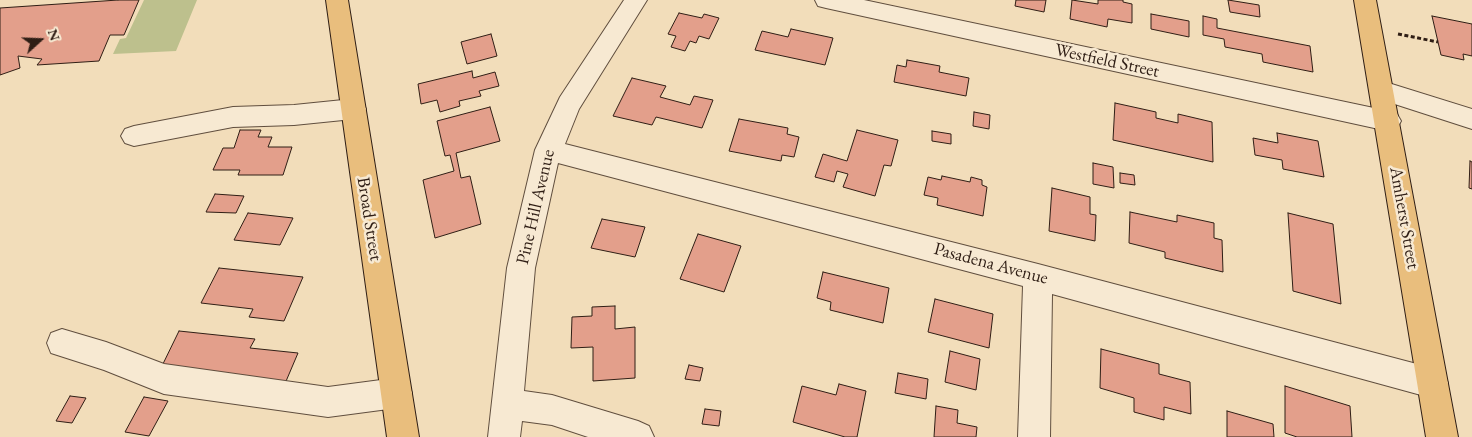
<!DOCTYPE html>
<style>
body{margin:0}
#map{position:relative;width:1472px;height:437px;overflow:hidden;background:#f2ddba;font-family:"EB Garamond",serif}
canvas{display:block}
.north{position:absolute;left:15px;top:15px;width:50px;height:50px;-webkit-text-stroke:4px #f7e9d2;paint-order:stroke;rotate:70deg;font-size:14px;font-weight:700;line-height:20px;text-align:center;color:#2f1e15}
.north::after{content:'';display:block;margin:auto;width:18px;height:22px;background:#2f1e15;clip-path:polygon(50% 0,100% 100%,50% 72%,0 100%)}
</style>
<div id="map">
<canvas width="1472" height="437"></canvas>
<div class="north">N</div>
</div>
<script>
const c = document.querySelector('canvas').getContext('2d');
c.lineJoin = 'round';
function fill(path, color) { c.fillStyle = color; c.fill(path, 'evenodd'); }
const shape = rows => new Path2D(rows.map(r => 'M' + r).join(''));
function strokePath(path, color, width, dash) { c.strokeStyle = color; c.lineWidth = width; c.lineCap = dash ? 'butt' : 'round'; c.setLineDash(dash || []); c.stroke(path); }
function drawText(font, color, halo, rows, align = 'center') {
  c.font = font + ' "EB Garamond",serif'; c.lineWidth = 5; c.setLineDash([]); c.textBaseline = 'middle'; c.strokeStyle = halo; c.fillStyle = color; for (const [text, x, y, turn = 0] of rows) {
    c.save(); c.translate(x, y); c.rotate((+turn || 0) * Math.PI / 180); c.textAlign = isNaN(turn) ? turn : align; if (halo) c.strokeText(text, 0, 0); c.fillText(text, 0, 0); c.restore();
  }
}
const green = shape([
 [144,0,197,0,176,51,113,54,120,39,126,38]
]);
const building = shape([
 [118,0,139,0,124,35,110,35,99,61,37,65,42,59,18,56,20,68,0,75,0,8,118,0],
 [1016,0,1046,0,1044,12,1015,6,1016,0],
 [1072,0,1098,4,1098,0,1123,0,1123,2,1132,4,1132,23,1108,19,1107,27,1070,19,1072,0],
 [1228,0,1259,5,1260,17,1230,12,1228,0],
 [679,13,702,18,704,14,719,18,709,39,699,36,696,43,690,41,685,51,671,47,676,36,668,34,679,13],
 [1151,14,1189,21,1189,37,1151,29,1151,14],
 [1203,16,1217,19,1217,28,1310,46,1313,72,1263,62,1262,54,1225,47,1224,39,1203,35,1203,16],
 [1432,16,1472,24,1472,56,1463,54,1464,60,1441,55,1432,16],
 [791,29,833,38,825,65,755,50,762,31,788,37,791,29],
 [491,34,497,56,467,64,461,42,491,34],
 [907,60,940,66,939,72,969,78,966,96,894,82,897,65,906,67,907,60],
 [472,71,473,78,495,72,499,86,479,91,481,96,459,101,460,106,440,112,437,100,421,104,418,84,472,71],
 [632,78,666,86,660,97,690,105,694,96,713,100,702,128,656,117,652,125,613,116,632,78],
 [1115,103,1156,112,1156,118,1178,123,1178,114,1212,122,1213,162,1113,140,1115,103],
 [490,107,500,141,456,153,461,178,470,176,481,224,435,238,423,180,454,171,450,155,445,156,437,121,490,107],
 [974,112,990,115,989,129,973,126,974,112],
 [739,119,788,128,787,134,799,137,794,157,782,155,781,161,729,151,739,119],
 [240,130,261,130,258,137,272,137,268,147,292,147,283,175,238,175,240,170,213,170,223,148,234,148,240,130],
 [857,130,898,140,891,166,884,165,875,196,843,187,848,174,837,171,834,182,815,177,823,154,847,161,857,130],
 [932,131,951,134,951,144,932,141,932,131],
 [1277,133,1318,141,1324,177,1283,169,1282,160,1255,155,1253,138,1278,143,1277,133],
 [1470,161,1472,162,1472,189,1469,188,1470,161],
 [1093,163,1113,167,1114,188,1093,184,1093,163],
 [1120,173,1134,175,1135,185,1120,183,1120,173],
 [942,176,970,182,971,177,982,180,982,185,987,187,983,216,937,205,938,198,924,195,928,177,941,180,942,176],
 [1052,188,1090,197,1090,214,1096,215,1095,241,1049,231,1052,188],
 [215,194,244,196,236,213,206,212,215,194],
 [1130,212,1177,222,1177,215,1214,223,1214,238,1222,240,1223,272,1165,258,1165,252,1129,243,1130,212],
 [248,213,293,218,280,245,234,240,248,213],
 [1288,213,1333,224,1341,304,1293,291,1288,213],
 [602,219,645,227,635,257,591,248,602,219],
 [698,234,741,246,724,292,680,279,698,234],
 [219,268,303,277,284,321,249,317,253,309,201,303,219,268],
 [823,272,889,288,883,323,830,310,831,302,817,298,823,272],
 [935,299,993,314,989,348,928,332,935,299],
 [615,306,615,329,635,327,635,378,593,381,593,347,571,348,572,317,592,316,592,307,615,306],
 [179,331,255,339,250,348,298,353,281,393,160,370,179,331],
 [1101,349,1159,364,1159,374,1190,382,1191,414,1164,407,1164,420,1134,412,1134,398,1100,388,1101,349],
 [950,351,980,359,976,390,945,382,950,351],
 [689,365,703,368,700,381,685,379,689,365],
 [898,373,928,379,926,399,895,393,898,373],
 [839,384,866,391,857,437,845,437,793,422,802,386,836,395,839,384],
 [1285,386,1350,406,1352,437,1297,437,1285,433,1285,386],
 [70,396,86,398,72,423,56,421,70,396],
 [144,397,168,401,149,436,125,432,144,397],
 [936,406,958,410,957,423,977,427,976,437,934,437,936,406],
 [705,409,721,411,719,426,702,424,705,409],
 [1227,411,1273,424,1274,437,1227,437,1227,411]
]);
const path = shape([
 [1398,34,1438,42]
]);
const minor = shape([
 [624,0,647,0,579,109,565,144,1038,264,1432,368,1443,373,1448,383,1443,393,1432,398,1052,294,1050,437,1018,437,1023,286,558,163,535,268,524,391,552,395,638,421,649,426,654,437,588,437,552,425,522,421,520,437,488,437,507,268,535,150,560,97,624,0],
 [815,0,864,0,1388,111,1397,114,1401,121,1397,128,1388,131,826,8,818,6,815,0],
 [1382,81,1472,109,1472,129,1373,97,1370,90,1373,83,1382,81],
 [353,99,362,102,366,109,362,116,353,119,294,125,233,127,134,146,125,143,121,136,125,129,134,126,233,107,294,105,353,99],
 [62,329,106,342,164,364,328,387,396,378,407,382,412,393,407,404,396,408,328,417,164,394,104,370,51,353,47,343,51,333,62,329]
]);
const major = shape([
 [326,0,348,0,419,437,387,437,326,0],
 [1354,0,1376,0,1458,437,1426,437,1354,0]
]);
const streetNames = [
 ["Westfield Street",1107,61,12],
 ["Pine Hill Avenue",536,207,-77],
 ["Amherst Street",1404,218,80],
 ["Broad Street",369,219,81],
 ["Pasadena Avenue",991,264,15]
];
fill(green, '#bdc08d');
fill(building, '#e39f8b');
strokePath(building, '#2f1e15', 1);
strokePath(minor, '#604e3e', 2);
strokePath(major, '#2f1e15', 2);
strokePath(path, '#2f1e15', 3, [4, 2.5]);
fill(minor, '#f7e9d2');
fill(major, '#e9be7d');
drawText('18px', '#2f1e15', '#f7e9d2', streetNames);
</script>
